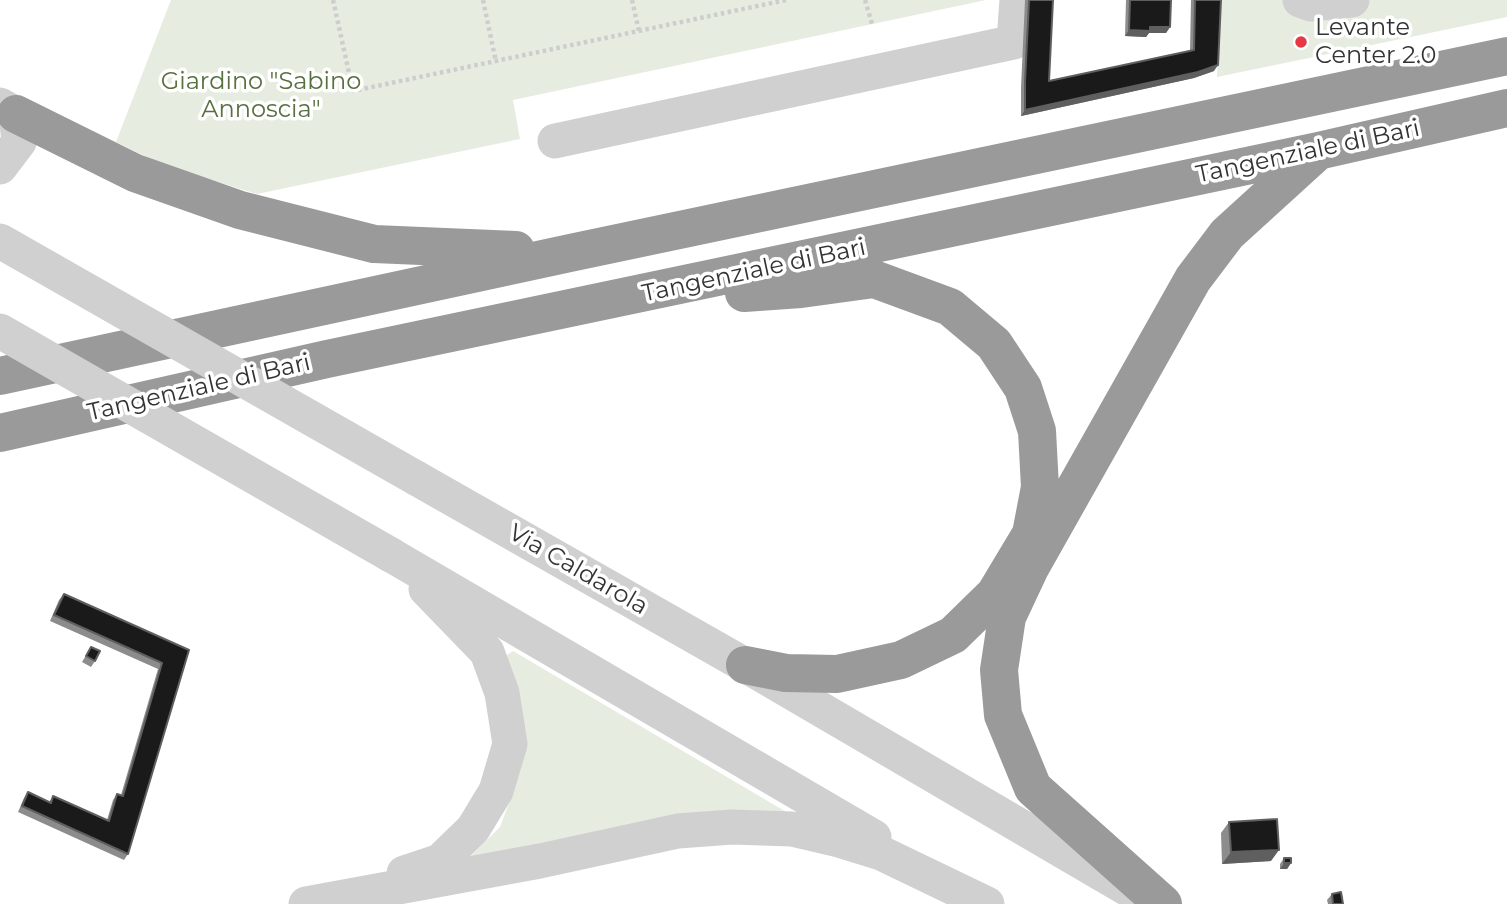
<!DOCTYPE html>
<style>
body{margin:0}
canvas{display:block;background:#fff}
</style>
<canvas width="1507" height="904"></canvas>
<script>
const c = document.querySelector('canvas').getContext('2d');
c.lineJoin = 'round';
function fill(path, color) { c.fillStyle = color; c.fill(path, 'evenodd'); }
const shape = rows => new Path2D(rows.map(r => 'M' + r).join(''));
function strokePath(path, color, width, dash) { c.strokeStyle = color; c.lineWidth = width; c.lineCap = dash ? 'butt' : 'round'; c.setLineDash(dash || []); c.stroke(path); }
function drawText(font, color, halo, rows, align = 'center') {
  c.font = font + ' Montserrat,sans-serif'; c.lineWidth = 7; c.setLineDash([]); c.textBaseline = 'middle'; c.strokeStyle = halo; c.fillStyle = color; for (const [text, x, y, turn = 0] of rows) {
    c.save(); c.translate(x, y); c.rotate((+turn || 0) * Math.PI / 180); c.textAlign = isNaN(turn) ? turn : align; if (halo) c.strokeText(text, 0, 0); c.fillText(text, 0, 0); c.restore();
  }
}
const green = shape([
 [171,0,986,0,513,100,520,139,257,194,163,165,116,142],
 [1219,0,1507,0,1507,17,1217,77],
 [513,651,788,813,471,856,500,827,515,787,507,655]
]);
const path = shape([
 [333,0,353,91,786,0],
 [483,0,496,62],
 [632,0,639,31],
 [865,0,872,24]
]);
const minor = shape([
 [1300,0,1311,4,1352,0],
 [0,105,16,114,19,142,0,167],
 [555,141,1014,42,1017,0],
 [416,478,745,665,1138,895],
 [391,555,874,837],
 [404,873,440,861,473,829,496,791,510,744,502,693,487,652,426,589],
 [306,904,540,861,678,831,732,827,792,829,839,840,881,853,987,904]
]);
const highway = shape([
 [16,114,135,173,240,210,374,244,516,250],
 [744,293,801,289,874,279,950,307,994,344,1023,388,1037,431,1040,487,1031,534,995,594,953,635,901,660,837,674,786,673,745,665],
 [0,376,570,253,1507,56],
 [0,433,327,359,1318,151,1507,108],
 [1163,904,1033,788,1003,715,999,670,1007,617,1030,568,1193,279,1227,234,1316,153]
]);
const minorBridge = shape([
 [0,241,416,478],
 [0,331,391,555]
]);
const wall = shape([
 [1025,0,1053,0,1049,81,1190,51,1191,0,1221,0,1214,71,1194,78,1021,116,1021,88],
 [1126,0,1171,0,1170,27,1166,33,1149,33,1146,37,1125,36],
 [64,594,189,650,128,854,124,860,18,812,24,798,28,792,49,802,53,796,107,820,113,800,117,794,121,795,158,669,50,621,59,600],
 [91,647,95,661,91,667,82,662],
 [1229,822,1271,861,1222,864,1221,833],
 [1284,858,1291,863,1287,869,1280,869,1280,864],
 [1332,894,1343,904,1328,904,1327,900]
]);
const shadedWall = shape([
 [1150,27,1170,27,1166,33,1149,33,1146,37,1125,36,1129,30],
 [1218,65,1214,71,1194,78,1021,116,1025,110],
 [1279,850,1271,861,1222,864,1231,852],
 [1284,863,1291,863,1287,869,1280,869]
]);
const building = shape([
 [1029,0,1053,0,1049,81,1194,50,1195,0,1221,0,1218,65,1198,72,1025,110,1025,82,1029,0],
 [1130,0,1171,0,1170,27,1150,27,1150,31,1129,30,1130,0],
 [64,594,189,650,128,854,22,806,28,792,51,803,53,796,109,821,117,794,123,796,162,663,54,615,64,594],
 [91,647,100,651,95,661,86,656,91,647],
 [1277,819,1279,850,1231,852,1229,822,1277,819],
 [1284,858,1291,858,1291,863,1284,863,1284,858],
 [1341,892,1343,904,1333,904,1332,894,1341,892]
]);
const markers = [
 [1301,42,7,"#e63946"]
];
const poiNames = [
 ["Levante",1315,28],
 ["Center 2.0",1315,56]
];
const parkNames = [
 ["Giardino \"Sabino",261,82],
 ["Annoscia\"",261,110]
];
const streetNames = [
 ["Tangenziale di Bari",1308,152,-12],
 ["Tangenziale di Bari",754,271,-12],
 ["Tangenziale di Bari",199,388,-13],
 ["Via Caldarola",578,570,30]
];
fill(green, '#e6ecdf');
strokePath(path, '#cdcdcd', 4.5, [3.5, 3.5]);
strokePath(minor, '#d0d0d0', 35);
strokePath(highway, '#9a9a9a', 38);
strokePath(minorBridge, '#d0d0d0', 35);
fill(wall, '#8c8c8c');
fill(shadedWall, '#5f5f5f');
fill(building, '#1a1a1a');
strokePath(building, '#5f5f5f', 2);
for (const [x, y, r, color] of markers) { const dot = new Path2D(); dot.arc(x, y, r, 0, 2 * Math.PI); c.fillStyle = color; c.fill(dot); strokePath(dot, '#fff', 2.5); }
drawText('24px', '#333', '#fff', poiNames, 'left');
drawText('24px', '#56703f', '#fff', parkNames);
drawText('24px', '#333', '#fff', streetNames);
</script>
